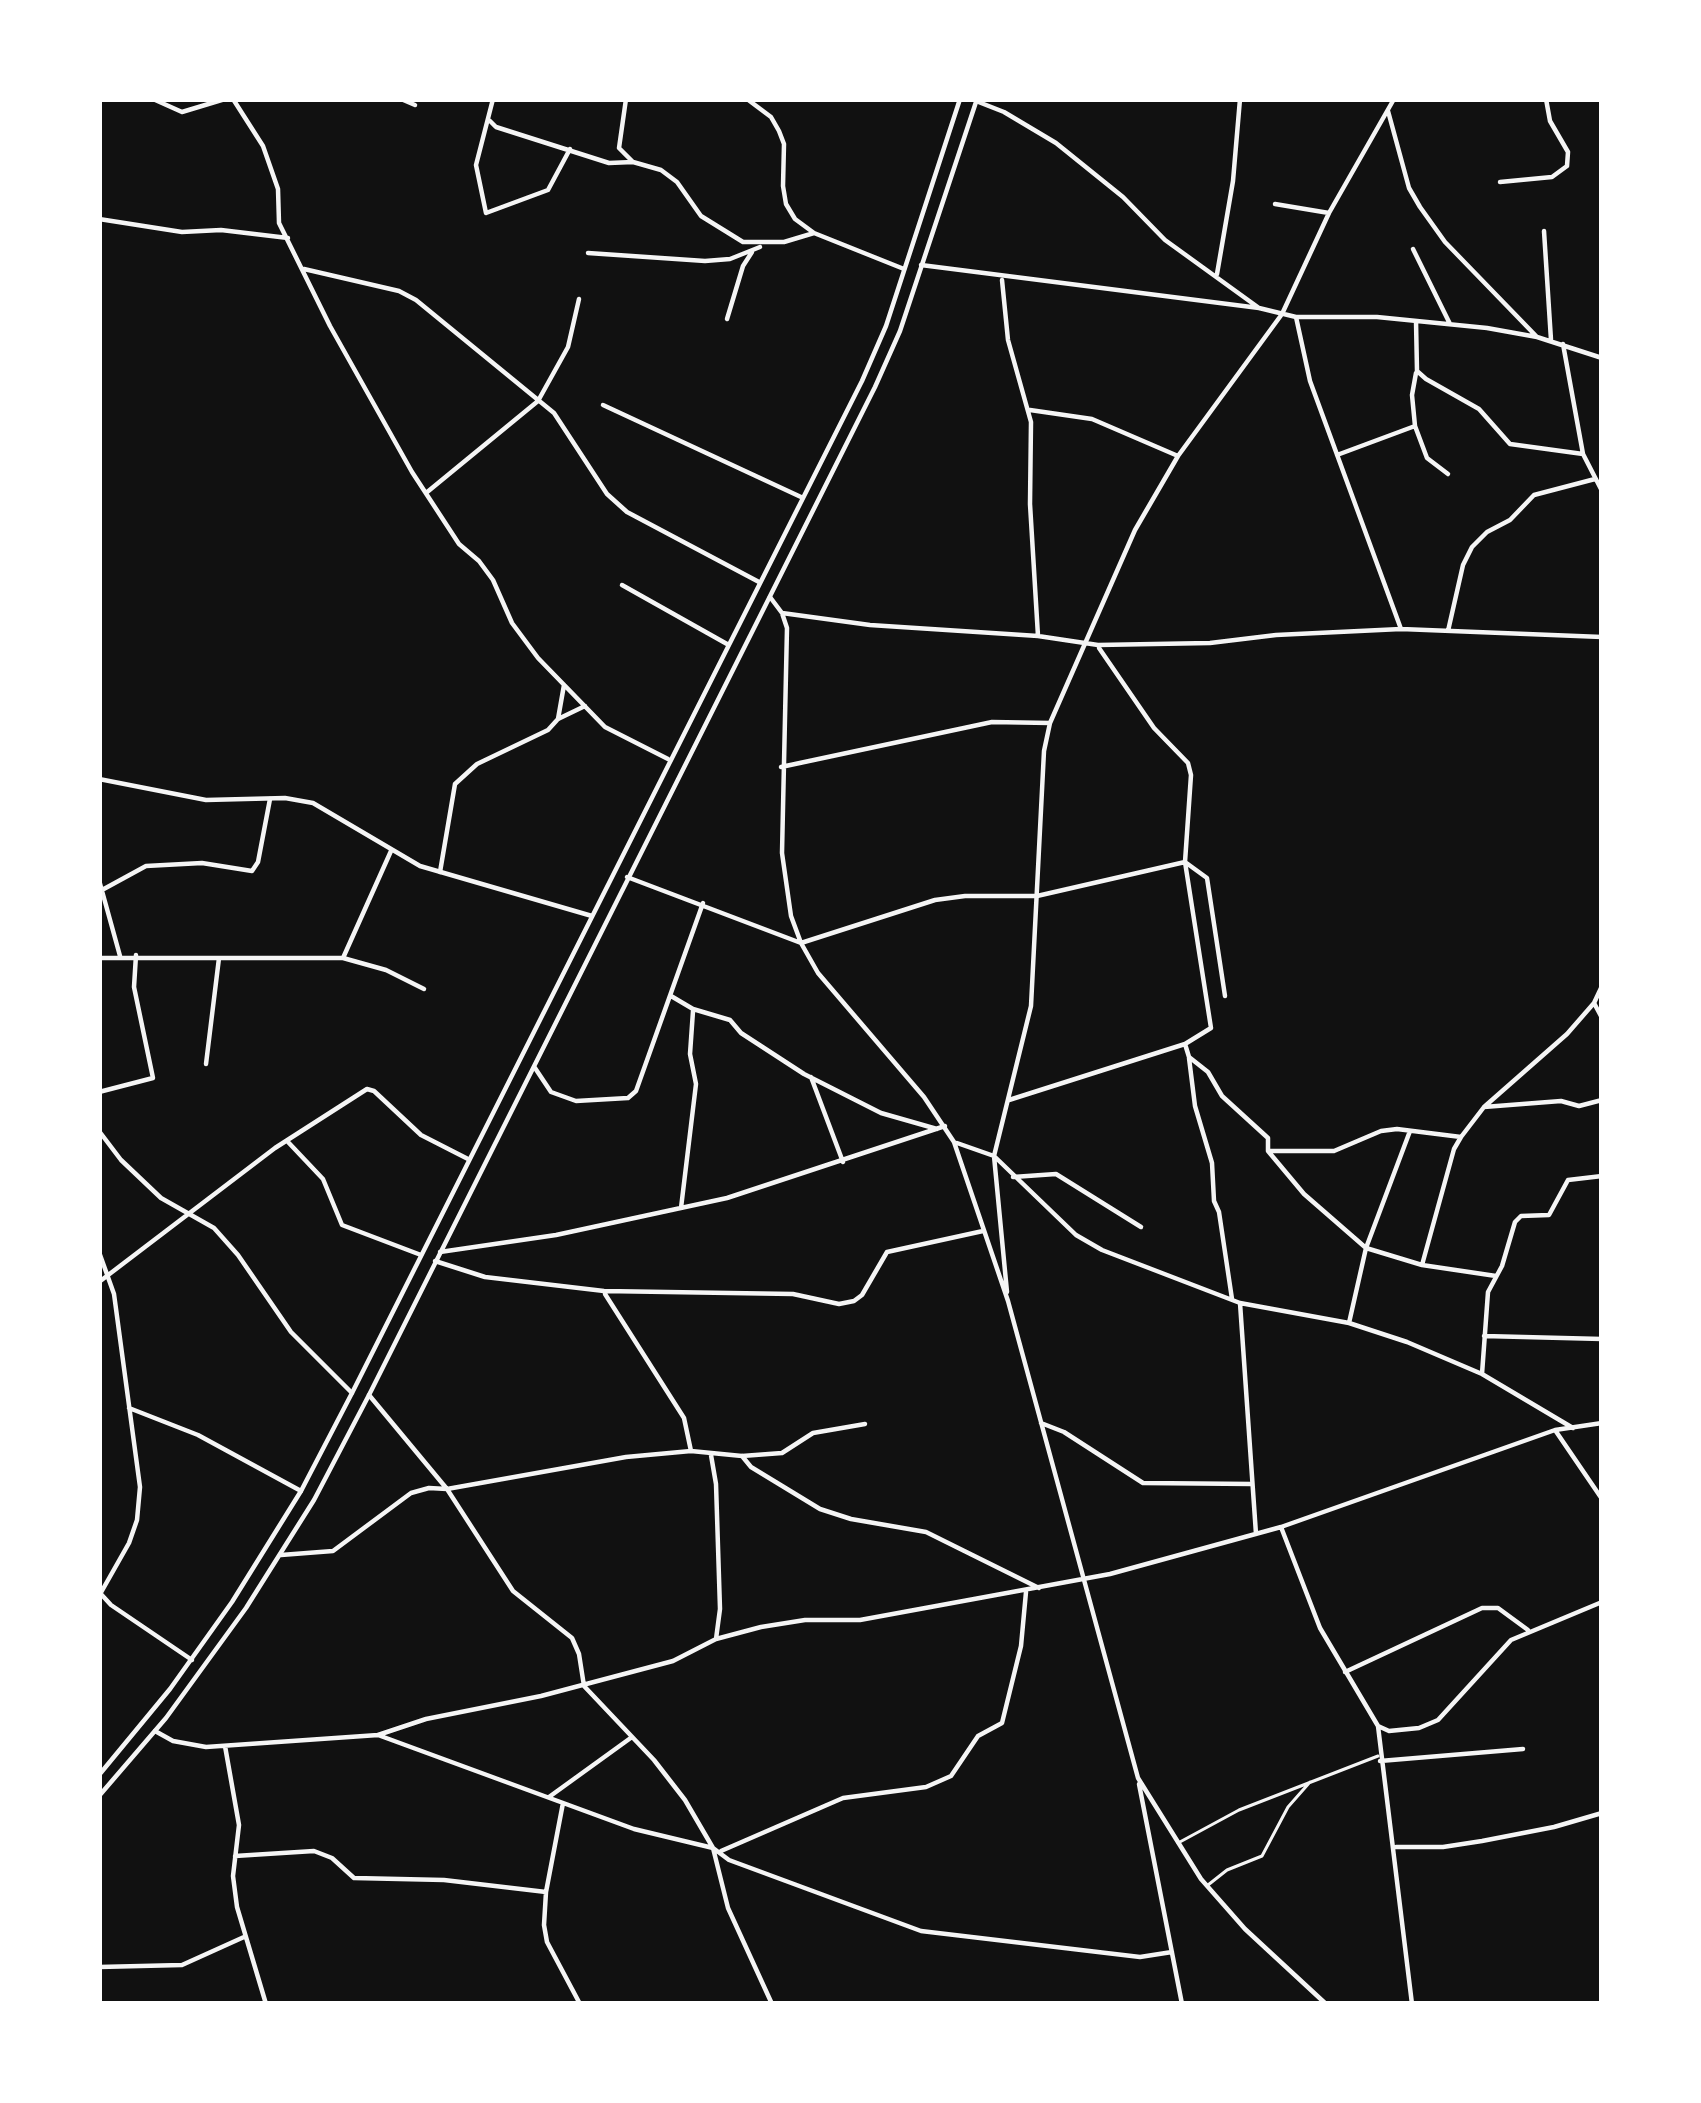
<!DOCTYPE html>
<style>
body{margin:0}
#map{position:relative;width:1701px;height:2103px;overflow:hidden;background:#111;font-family:"PT Sans Narrow",sans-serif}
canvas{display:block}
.frame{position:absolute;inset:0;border:102px solid #fff;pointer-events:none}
</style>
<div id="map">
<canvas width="1701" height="2103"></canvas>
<div class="frame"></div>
</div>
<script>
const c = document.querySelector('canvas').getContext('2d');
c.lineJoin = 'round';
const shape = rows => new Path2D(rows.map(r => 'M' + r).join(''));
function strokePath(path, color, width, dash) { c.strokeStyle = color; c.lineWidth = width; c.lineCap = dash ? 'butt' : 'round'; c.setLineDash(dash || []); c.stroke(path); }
const pedestrian = shape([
 [1178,1843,1239,1810,1378,1756],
 [1208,1885,1227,1870,1262,1856,1288,1807,1310,1782]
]);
const minor = shape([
 [153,99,182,112,225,99],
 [233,99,263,146,278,189,279,223,330,326,412,472,459,544,479,561,493,580,512,623,538,658,605,727,668,759],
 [401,99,415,105],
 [493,99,476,165,486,213,548,190,570,149],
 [626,99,619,148,633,162],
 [747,99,771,117,779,131,784,144,783,186,786,204,795,219,814,233,904,269],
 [976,101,1004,112,1056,143,1123,197,1165,240,1259,308],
 [1388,111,1409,188,1420,207,1445,242,1537,337],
 [490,121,496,127,609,163,633,162,661,170,677,182,701,216,743,242,784,242,814,233],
 [1500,182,1552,177,1567,166,1568,152,1550,121,1546,99],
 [1275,204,1329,213],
 [99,219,182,232,221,230,288,238],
 [1544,231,1551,340],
 [1413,249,1450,324],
 [588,253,705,261,730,259,760,247],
 [921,265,1259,308,1296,317,1377,317,1487,328,1537,337,1602,358],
 [304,269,399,291,416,300,554,413,607,494,627,512,759,582],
 [1217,274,1233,181,1240,99],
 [1002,280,1008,340,1031,422,1030,504,1038,636],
 [1296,317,1310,381,1401,629],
 [727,319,743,266,752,252],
 [1416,321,1417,371,1426,379,1479,409,1510,444,1583,454],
 [1563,344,1583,454,1602,491],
 [1416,373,1412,395,1415,426,1427,458,1448,474],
 [603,405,801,497],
 [1030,410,1092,419,1178,456],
 [1337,455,1415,426],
 [426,493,538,401,568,347,579,299],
 [622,585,727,644],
 [770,597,782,613,787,628,782,853,791,916,801,943,818,973,924,1097,954,1142,1008,1301,1138,1778,1201,1879,1245,1929,1326,2004],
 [782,613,870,625,1038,636,1098,645,1210,643,1276,635,1401,629,1602,637],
 [1448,631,1463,565,1472,547,1487,532,1510,520,1534,495,1595,479],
 [558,719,564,685],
 [781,767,992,722,1050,723],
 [440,872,455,784,477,764,548,730,558,719,585,706],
 [627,877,801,943,935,900,965,896,1037,896,1185,862,1207,878,1225,996],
 [99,880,120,956],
 [102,890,146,866,202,863,252,871,258,862,270,799],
 [99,958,343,958,386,970,424,989],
 [343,958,391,851],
 [671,996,693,1009,730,1020,741,1033,804,1074,881,1113,937,1129],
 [1594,1003,1602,1018],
 [1185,1044,1189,1057,1208,1072,1222,1096,1268,1138,1268,1151,1304,1194,1366,1248,1422,1265,1496,1276],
 [1189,1058,1195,1106,1212,1163,1214,1201,1219,1212,1232,1299],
 [206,1064,219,958],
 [535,1068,551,1092,576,1101,628,1098,636,1091,703,903],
 [811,1077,843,1162],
 [99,1092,153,1078,134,987,136,955],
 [1009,1100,1185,1044,1211,1028,1185,862,1191,775,1188,763,1154,728,1099,648],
 [1484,1107,1561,1101,1579,1106,1602,1100],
 [99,1131,121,1160,161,1198,214,1228,238,1255,291,1332,352,1393],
 [288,1142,323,1179,342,1225,421,1255],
 [957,1143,994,1156,1076,1235,1102,1250,1240,1303,1349,1323,1407,1342,1482,1374,1573,1428],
 [1268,1151,1334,1151,1381,1131,1397,1129,1461,1137],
 [1013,1177,1056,1174,1141,1227],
 [681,1208,696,1084,690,1054,693,1011],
 [99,1252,114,1294,140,1487,137,1520,129,1543,99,1596],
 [440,1252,556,1235,727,1198,945,1126],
 [435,1261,485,1277,604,1291,793,1294,839,1304,854,1301,862,1295,887,1252,983,1231],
 [1422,1265,1454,1149,1461,1137,1484,1107,1567,1034,1594,1003,1602,986],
 [99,1282,275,1148,367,1089,374,1091,421,1135,468,1159],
 [1007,1292,994,1156,1031,1006,1044,751,1050,723,1135,530,1178,456,1282,314,1329,213,1394,99],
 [605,1294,684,1418,691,1451],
 [1240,1303,1256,1534],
 [1349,1323,1366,1248,1410,1131],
 [1484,1336,1602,1339],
 [1482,1374,1488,1292,1502,1266,1515,1222,1521,1216,1549,1215,1568,1180,1602,1176],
 [369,1395,447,1489,513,1591,572,1638,579,1654,584,1686,654,1760,685,1800,713,1848,728,1908,772,2004],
 [129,1408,198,1435,301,1491],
 [1041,1423,1064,1432,1143,1483,1252,1484],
 [1555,1430,1602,1499],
 [711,1455,716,1484,720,1609,716,1639],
 [742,1456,751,1467,820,1509,851,1519,926,1532,1039,1588],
 [1281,1527,1320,1628,1378,1726,1412,2004],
 [281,1555,333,1551,411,1493,429,1488,447,1489,626,1457,691,1451,742,1456,782,1453,813,1433,865,1424],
 [100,1593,111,1605,192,1660],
 [1345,1672,1482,1608,1498,1608,1528,1630],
 [1378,1726,1389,1731,1419,1728,1438,1720,1511,1640,1602,1602],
 [155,1731,173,1741,206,1747,378,1735,634,1829,713,1848,729,1860,921,1931,1140,1957,1172,1952],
 [378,1735,426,1719,541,1696,673,1661,716,1639,761,1627,805,1620,860,1620,1110,1574,1281,1527,1555,1430,1602,1423],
 [225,1746,239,1825,233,1876,237,1907,266,2004],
 [1380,1761,1523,1749],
 [1139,1784,1182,2004],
 [549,1797,632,1737],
 [563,1803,546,1892,544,1925,547,1942,580,2004],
 [1396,1847,1443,1847,1482,1841,1554,1827,1602,1813],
 [721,1851,843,1798,926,1787,951,1776,978,1736,1002,1723,1021,1646,1026,1592],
 [235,1856,314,1851,332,1858,354,1878,444,1880,546,1892],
 [99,1967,182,1965,244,1937]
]);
const tertiary = shape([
 [99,779,206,800,285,798,313,803,420,866,592,916],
 [99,1775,170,1689,232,1602,301,1491,352,1393,862,381,886,326,960,99],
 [99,1796,166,1718,246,1608,314,1500,369,1395,875,387,900,331,977,99]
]);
strokePath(pedestrian, '#f5f5f5', 3);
strokePath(minor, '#f5f5f5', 4.5);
strokePath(tertiary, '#f5f5f5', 4.5);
</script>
